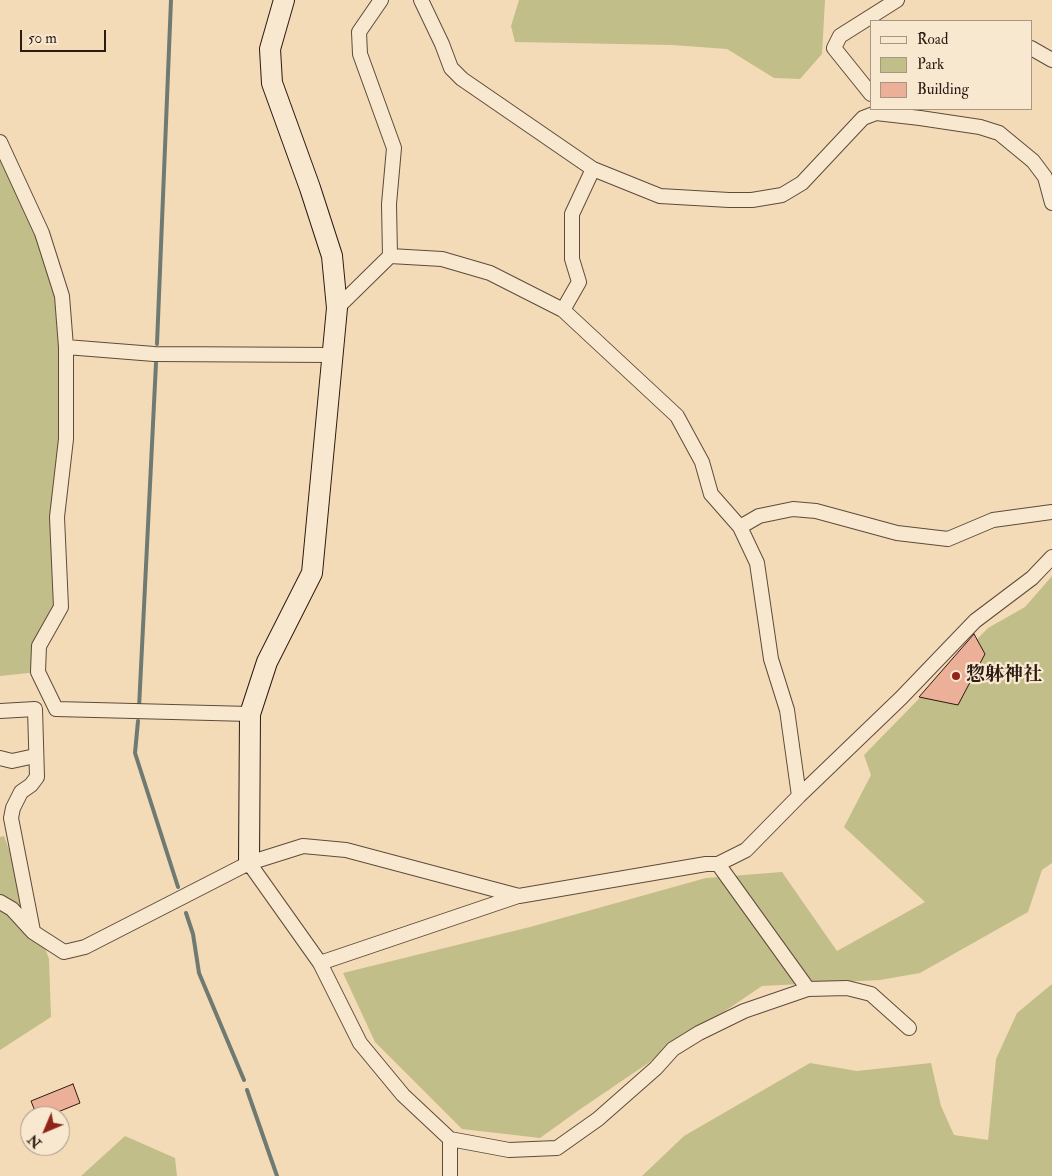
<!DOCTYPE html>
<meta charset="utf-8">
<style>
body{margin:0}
#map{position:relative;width:1052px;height:1176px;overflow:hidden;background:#f4dbb7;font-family:"IM FELL Double Pica",serif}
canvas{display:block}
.legend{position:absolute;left:870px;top:20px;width:162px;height:90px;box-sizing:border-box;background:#f8e8d0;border:1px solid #a69684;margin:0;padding:6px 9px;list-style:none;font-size:15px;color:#2c1b12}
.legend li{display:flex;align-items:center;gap:10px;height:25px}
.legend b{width:25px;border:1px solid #a69684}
.north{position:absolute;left:20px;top:1106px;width:50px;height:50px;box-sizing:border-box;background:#f8e8d0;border:1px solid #a69684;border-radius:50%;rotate:225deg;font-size:14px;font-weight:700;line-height:20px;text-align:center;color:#2c1b12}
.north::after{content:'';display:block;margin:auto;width:18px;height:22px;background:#8f2418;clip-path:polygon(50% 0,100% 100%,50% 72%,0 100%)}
.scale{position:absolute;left:20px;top:30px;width:86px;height:22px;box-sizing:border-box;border:2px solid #2c1b12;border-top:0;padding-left:6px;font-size:15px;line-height:18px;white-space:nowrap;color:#2c1b12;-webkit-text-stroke:4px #f8e8d0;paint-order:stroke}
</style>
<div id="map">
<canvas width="1052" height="1176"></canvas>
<ul class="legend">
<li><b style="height:6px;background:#f8e8d0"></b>Road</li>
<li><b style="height:14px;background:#c2be89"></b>Park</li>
<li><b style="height:14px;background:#ecaf98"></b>Building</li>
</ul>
<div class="north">N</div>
<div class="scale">50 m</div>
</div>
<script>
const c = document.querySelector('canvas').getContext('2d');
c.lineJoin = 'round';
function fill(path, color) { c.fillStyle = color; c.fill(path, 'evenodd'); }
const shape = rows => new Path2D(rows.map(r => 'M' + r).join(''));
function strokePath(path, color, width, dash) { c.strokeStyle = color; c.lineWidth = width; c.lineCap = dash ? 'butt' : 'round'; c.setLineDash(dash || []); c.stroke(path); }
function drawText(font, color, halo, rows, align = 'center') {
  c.font = font + ' "IM FELL Double Pica","Noto Serif JP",serif'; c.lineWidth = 4.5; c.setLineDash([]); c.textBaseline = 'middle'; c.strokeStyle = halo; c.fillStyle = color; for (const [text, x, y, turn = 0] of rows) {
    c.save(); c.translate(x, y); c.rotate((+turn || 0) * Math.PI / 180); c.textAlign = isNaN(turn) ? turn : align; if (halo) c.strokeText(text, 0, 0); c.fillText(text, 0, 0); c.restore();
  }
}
const green = shape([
 [519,0,825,0,822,54,800,79,774,78,727,49,672,45,515,42,511,26],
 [0,142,62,296,61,607,39,646,38,672,0,676],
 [1052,576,1052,863,1042,870,1028,912,920,973,880,980,762,986,579,1110,540,1138,462,1129,375,1042,343,973,530,927,706,878,782,872,837,951,925,902,844,827,871,775,864,755,988,628,1025,607],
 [4,836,49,959,51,1017,0,1050,0,837],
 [1052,984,1052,1176,642,1176,684,1136,810,1063,857,1071,931,1063,941,1106,954,1135,988,1140,996,1059,1017,1013],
 [125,1136,175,1158,177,1176,81,1176]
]);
const stream = shape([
 [157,344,171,0],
 [139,708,156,363],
 [138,721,135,753,178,887],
 [186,913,193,934,199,973,244,1080],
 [247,1090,277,1176]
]);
const building = shape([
 [974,634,985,654,958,705,919,697,974,634],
 [73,1084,80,1103,48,1116,37,1116,31,1101,73,1084]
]);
const street = shape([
 [381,0,359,32,360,54,394,148,389,204,390,256],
 [421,0,442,44,451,68,462,79,593,169,660,196,729,200,752,200,782,195,802,183,863,118,876,113,920,118,980,127,999,133,1033,161,1045,177,1052,203],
 [1031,48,1052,60],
 [871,94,834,48,840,36,897,0],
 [0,142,42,233,62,296,66,347,66,439,57,517,61,607,39,646,38,672,56,709,250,714],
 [337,308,390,256,442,259,490,273,563,310,677,416,702,462,711,494,740,527,757,563,771,659,787,710,799,796],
 [563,310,579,282,572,259,572,214,593,169],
 [66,347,154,354,332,355],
 [740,527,759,516,793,509,816,511,897,533,948,539,993,520,1052,512],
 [0,711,35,709,37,777,31,785,21,792,13,808,11,818,33,931],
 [0,758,12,761,35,756],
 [249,863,320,963,360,1043,403,1095,450,1139,509,1150,557,1148,598,1119,656,1068,673,1049,699,1033,744,1011,808,989,847,988,871,994,909,1028],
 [718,864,808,989],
 [0,902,12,909,33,932,64,952,85,947,249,863,303,846,346,850,519,896,706,864,718,864,746,850,799,796,901,698,975,621,1032,578,1052,557],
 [320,963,518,896],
 [450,1139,450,1176]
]);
const secondary = shape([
 [249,863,250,714,267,662,312,573,337,308,332,256,310,188,272,83,270,49,284,0]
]);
const markers = [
 [956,676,5,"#8f2418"]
];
const poiNames = [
 ["惣躰神社",966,676]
];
fill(green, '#c2be89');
strokePath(stream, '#6f7a73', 4);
fill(building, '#ecaf98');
strokePath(building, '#2c1b12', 1);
strokePath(street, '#5e4b3b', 16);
strokePath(secondary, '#2c1b12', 22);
strokePath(street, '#f8e8d0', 14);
strokePath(secondary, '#f8e8d0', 20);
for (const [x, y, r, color] of markers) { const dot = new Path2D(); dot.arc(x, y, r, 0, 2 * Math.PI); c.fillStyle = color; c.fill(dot); strokePath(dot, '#f8e8d0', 2); }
drawText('bold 19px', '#2c1b12', '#f8e8d0', poiNames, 'left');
</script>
